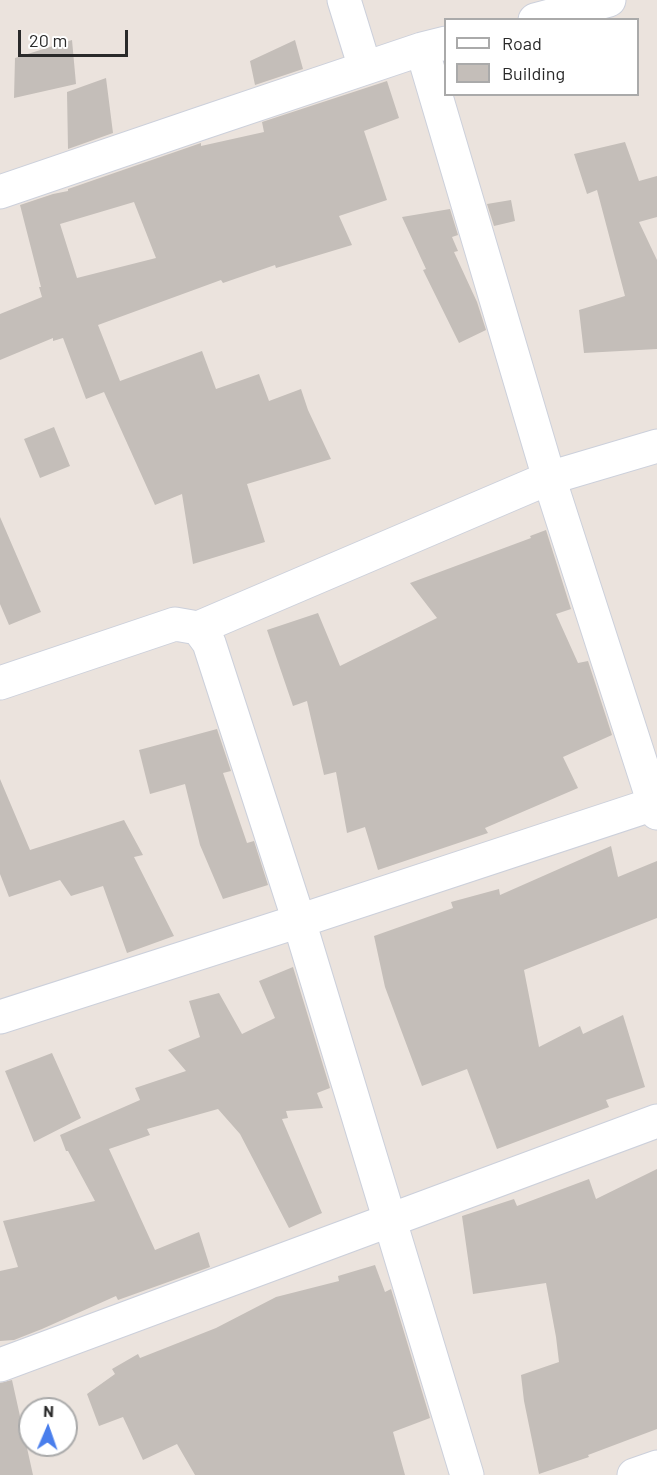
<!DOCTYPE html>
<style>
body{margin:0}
#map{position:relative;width:657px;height:1475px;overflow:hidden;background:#ebe3dd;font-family:Barlow,sans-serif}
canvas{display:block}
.legend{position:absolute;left:444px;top:18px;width:195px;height:78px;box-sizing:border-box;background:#fff;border:2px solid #aaa;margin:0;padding:8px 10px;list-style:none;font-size:18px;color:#2a2a2a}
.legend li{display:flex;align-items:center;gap:12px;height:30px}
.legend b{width:30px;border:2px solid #aaa}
.north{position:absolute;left:18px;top:1397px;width:60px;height:60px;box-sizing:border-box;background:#fff;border:2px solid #aaa;border-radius:50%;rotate:2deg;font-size:16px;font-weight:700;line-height:24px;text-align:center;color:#2a2a2a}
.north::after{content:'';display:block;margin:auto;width:21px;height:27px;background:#497eec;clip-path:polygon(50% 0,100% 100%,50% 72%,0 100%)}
.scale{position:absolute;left:18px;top:30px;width:110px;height:27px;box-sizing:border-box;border:3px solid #2a2a2a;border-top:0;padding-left:8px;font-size:18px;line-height:21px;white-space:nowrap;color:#2a2a2a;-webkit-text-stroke:4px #fff;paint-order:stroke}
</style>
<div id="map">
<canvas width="657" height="1475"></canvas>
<ul class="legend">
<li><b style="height:8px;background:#fff"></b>Road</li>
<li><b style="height:16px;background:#c4beb9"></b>Building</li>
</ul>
<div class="north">N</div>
<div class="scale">20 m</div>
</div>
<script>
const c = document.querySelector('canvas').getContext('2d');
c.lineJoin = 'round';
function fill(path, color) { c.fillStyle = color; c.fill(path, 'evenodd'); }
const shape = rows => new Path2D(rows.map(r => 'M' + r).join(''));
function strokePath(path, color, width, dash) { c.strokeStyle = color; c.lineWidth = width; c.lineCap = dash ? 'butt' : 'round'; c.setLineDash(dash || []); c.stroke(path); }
const building = shape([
 [72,40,76,84,14,98,15,58],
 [295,40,303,69,255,85,250,61],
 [106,78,113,133,68,149,67,92],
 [387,81,399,118,364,131,387,200,339,216,352,245,276,268,275,265,223,283,221,280,98,325,120,381,202,351,216,389,259,374,269,401,301,389,308,410,331,459,247,484,265,542,193,564,182,494,155,505,104,392,86,399,63,338,53,341,53,338,0,360,0,314,42,297,39,287,41,287,20,205,53,194,68,191,68,189,201,143,201,146,264,132,262,122],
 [134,202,156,258,77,278,60,224],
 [625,142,639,181,657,176,657,217,639,222,657,260,657,349,584,353,579,310,625,296,597,190,587,194,574,154],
 [511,200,515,221,494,226,487,204],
 [450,209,458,235,452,237,458,251,454,252,477,302,486,330,459,343,423,270,426,269,402,217],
 [54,427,70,466,40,478,24,439],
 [0,517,41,612,9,625,0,604],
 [546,530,571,609,556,614,578,663,588,661,612,735,563,757,578,788,485,828,488,833,378,870,365,827,347,833,336,772,324,775,307,701,293,706,267,630,318,613,340,666,437,618,410,583,531,538,530,536],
 [217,729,231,771,223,773,247,843,254,841,268,885,223,899,200,845,185,784,150,794,139,750],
 [0,779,30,850,124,820,143,855,134,857,174,936,127,953,103,886,71,896,60,880,9,897,0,874],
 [611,846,618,877,657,861,657,918,524,970,539,1047,580,1026,583,1034,623,1015,645,1087,606,1100,609,1107,497,1149,467,1069,422,1086,385,987,374,936,453,908,451,902,499,889,500,895],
 [293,967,330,1088,317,1093,323,1108,286,1111,288,1118,282,1119,322,1213,289,1228,240,1134,218,1109,147,1129,150,1135,109,1149,155,1250,199,1232,210,1267,118,1300,116,1296,42,1329,14,1340,0,1341,0,1271,18,1267,3,1221,95,1201,68,1151,66,1151,60,1135,140,1100,135,1088,186,1071,168,1050,200,1037,189,1001,219,993,242,1034,275,1018,259,981],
 [52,1053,81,1118,34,1142,5,1071],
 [657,1169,657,1429,588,1455,589,1457,539,1474,524,1401,521,1375,559,1362,556,1337,546,1283,473,1294,462,1216,514,1199,517,1206,589,1179,596,1199],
 [375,1265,385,1292,391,1289,430,1418,393,1432,405,1475,195,1475,177,1444,143,1460,123,1417,99,1426,87,1394,115,1374,112,1369,138,1354,140,1358,216,1328,276,1297,339,1281,338,1276],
 [12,1380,33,1475,0,1475,0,1383]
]);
const street = shape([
 [344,0,365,68],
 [535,20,609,0],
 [422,49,549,478,657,813],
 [0,192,202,123,422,49,446,43],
 [198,628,549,478,657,446],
 [0,1017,299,921,657,803],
 [0,1365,657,1121],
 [634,1475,657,1467]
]);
const secondary = shape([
 [0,683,175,624,198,628,209,643,299,921,467,1475]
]);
fill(building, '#c4beb9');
strokePath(street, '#ccd0db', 35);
strokePath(secondary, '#ccd0db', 35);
strokePath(street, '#fff', 33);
strokePath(secondary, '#fff', 33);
</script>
